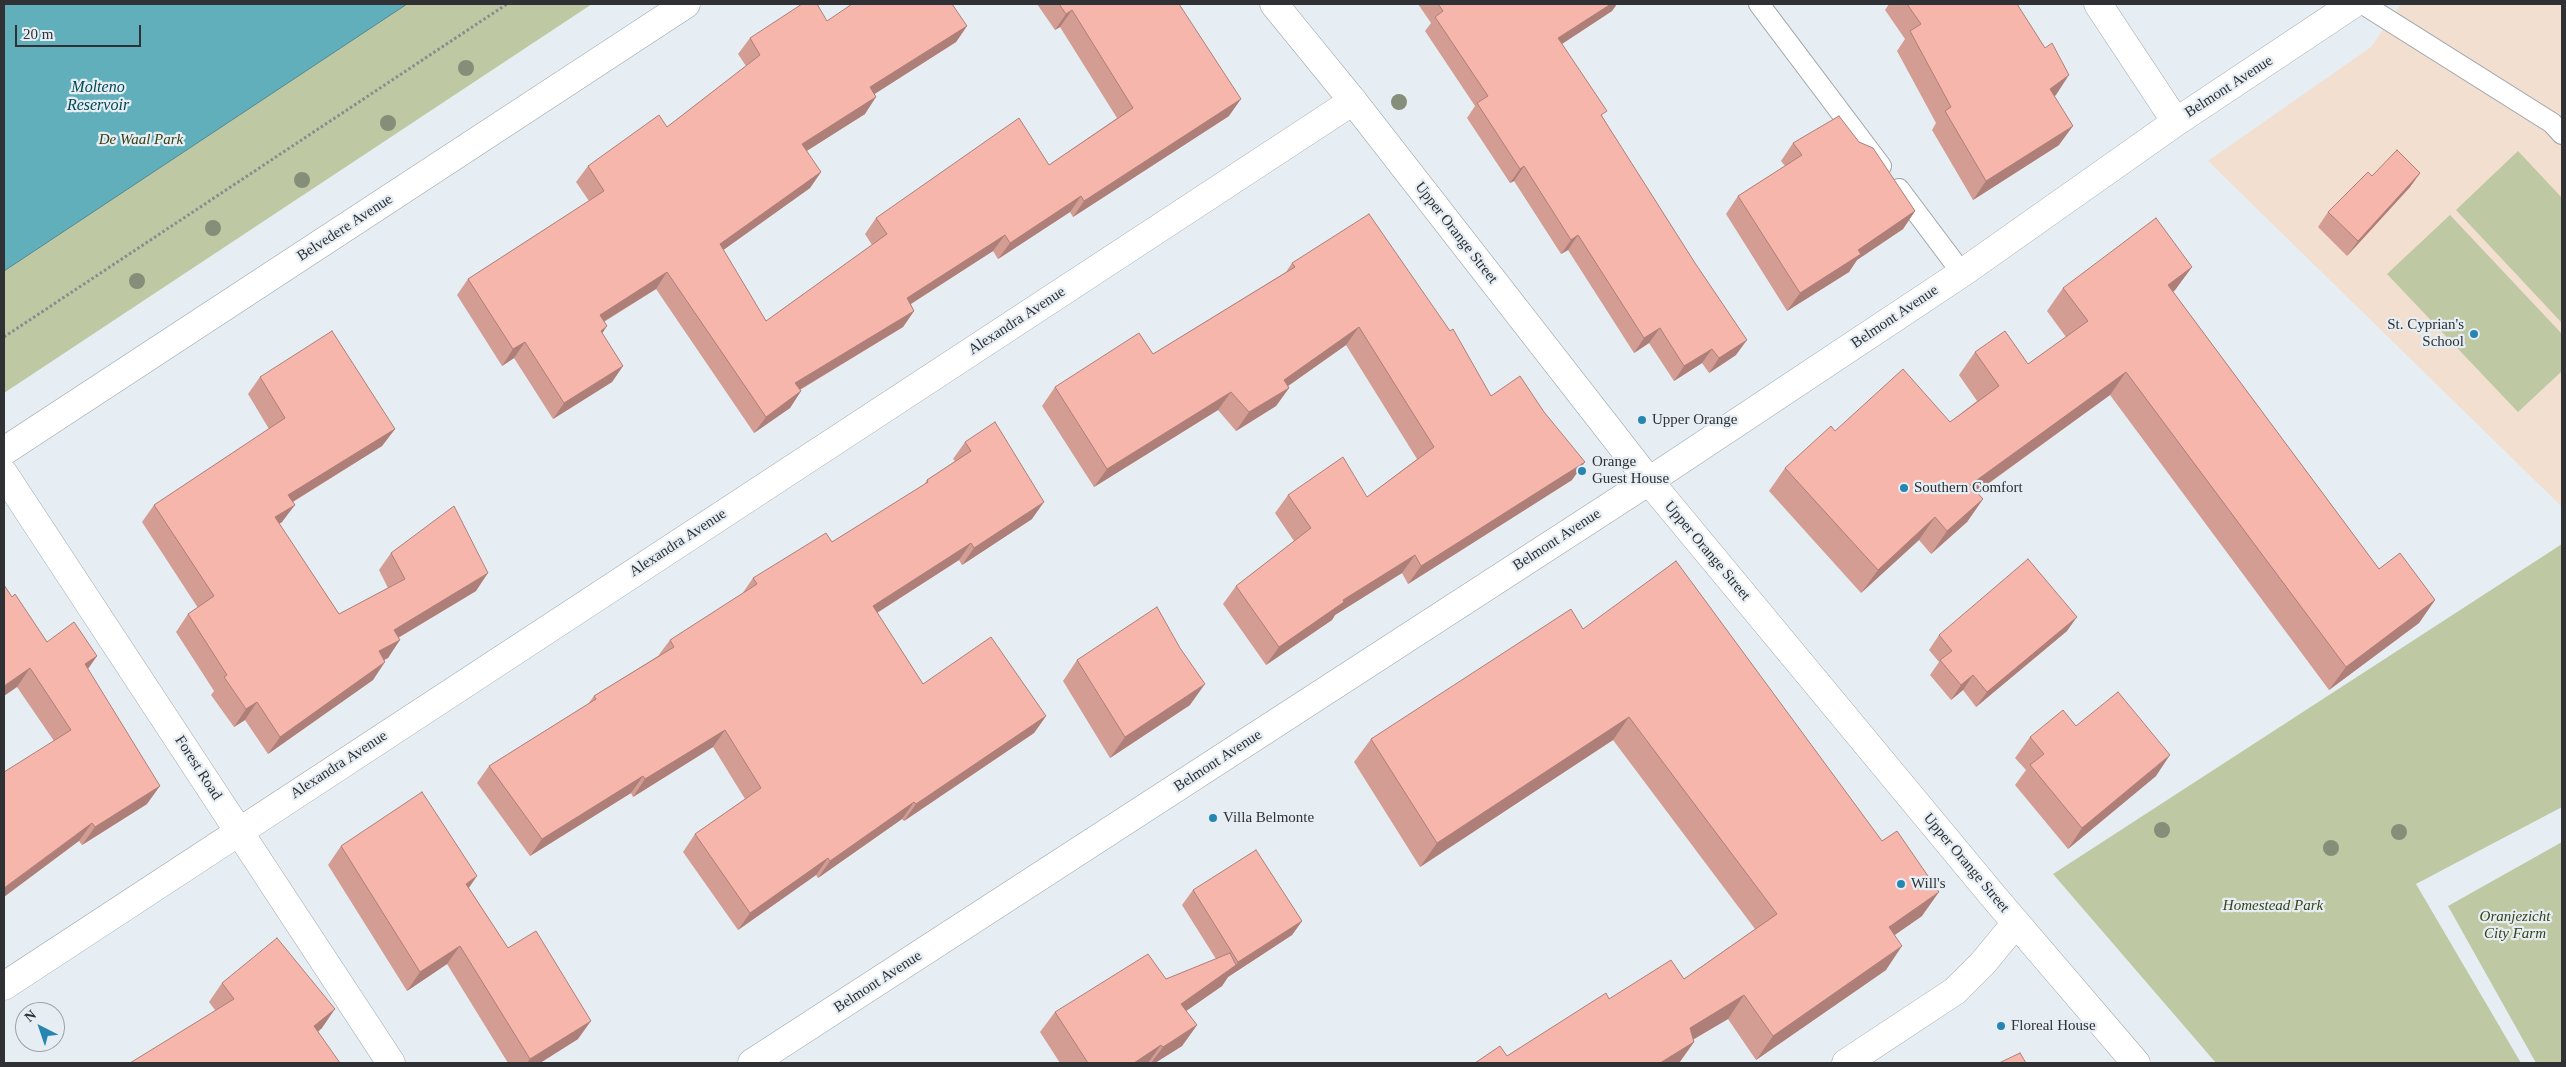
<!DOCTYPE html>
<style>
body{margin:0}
#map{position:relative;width:2566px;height:1067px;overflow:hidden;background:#e6eef4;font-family:Georgia,serif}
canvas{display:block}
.frame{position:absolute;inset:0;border:5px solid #2f3134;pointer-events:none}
.north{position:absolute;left:15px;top:1002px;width:50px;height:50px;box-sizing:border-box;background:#e6eef4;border:1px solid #9da2a7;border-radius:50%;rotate:319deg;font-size:14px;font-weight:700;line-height:20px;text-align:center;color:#2f3134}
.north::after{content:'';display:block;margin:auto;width:18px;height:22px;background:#2786b1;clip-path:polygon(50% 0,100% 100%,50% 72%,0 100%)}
.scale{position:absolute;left:15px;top:25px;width:126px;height:22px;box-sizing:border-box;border:2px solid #2f3134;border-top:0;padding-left:6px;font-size:15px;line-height:18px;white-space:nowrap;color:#2f3134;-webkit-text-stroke:4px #e6eef4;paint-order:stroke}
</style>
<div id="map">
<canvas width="2566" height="1067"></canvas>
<div class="frame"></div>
<div class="north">N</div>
<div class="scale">20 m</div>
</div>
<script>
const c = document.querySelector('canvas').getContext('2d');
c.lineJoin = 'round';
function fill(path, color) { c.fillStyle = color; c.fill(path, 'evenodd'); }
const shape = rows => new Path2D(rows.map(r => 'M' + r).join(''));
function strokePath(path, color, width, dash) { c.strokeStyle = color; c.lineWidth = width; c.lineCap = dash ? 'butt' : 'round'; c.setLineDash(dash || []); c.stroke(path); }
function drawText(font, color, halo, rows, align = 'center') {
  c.font = font + ' Georgia,serif'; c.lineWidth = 4.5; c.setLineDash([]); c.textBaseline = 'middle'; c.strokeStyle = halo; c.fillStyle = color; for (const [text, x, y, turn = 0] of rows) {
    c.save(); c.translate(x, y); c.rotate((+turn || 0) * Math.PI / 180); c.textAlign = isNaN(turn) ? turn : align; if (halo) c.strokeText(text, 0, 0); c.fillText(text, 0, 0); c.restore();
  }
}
const education = shape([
 [2401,4,2562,4,2562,507,2208,161,2371,47]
]);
const green = shape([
 [4,4,592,4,4,393],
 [2518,151,2562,198,2562,323,2456,210],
 [2450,215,2562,334,2562,371,2518,412,2387,274],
 [2562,544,2562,807,2416,884,2521,1063,2216,1063,2053,874],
 [2562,842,2562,1063,2536,1063,2448,906]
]);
const water = shape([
 [4,4,407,4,4,271,4,4]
]);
const path = shape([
 [4,337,507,4]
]);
const service = shape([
 [1759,4,1881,166],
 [2363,4,2552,123,2562,134],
 [1899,189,1962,273]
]);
const minor = shape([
 [2098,4,2176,122],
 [4,451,686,4],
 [4,474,391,1063],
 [4,986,1353,101],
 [752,1063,1649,481,1962,273,2176,122,2353,4],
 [1846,1063,1955,991,1983,963,2016,923]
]);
const tertiary = shape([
 [1274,4,1353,101,1649,481,1993,896,2136,1063]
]);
const trees = [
 [466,68],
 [1399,102],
 [388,123],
 [302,180],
 [213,228],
 [137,281],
 [2162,830],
 [2399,832],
 [2331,848]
];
const wall = shape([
 [1037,4,1179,4,1229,116,1073,217,1070,212,998,259,993,251,911,304,914,311,903,327,800,390,801,391,790,408,754,433,656,289,604,322,602,334,623,366,612,382,553,419,514,358,502,366,457,295,468,279,589,201,576,182,588,166,667,127,746,66,738,54,750,38,827,21,967,26,956,42,874,94,865,114,806,151,821,172,810,188,723,250,766,321,872,245,865,234,876,218,1049,165,1117,118,1060,27,1055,30],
 [1418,4,1617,4,1612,11,1562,44,1736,355,1709,373,1702,363,1674,381,1649,343,1634,353,1568,250,1561,254,1514,181,1510,183,1467,118,1475,106,1425,31,1431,23],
 [1889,4,2017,4,2056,95,2054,96,2059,145,1973,200,1932,130,1936,123,1897,51,1905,39,1885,10],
 [1859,142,1915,211,1903,229,1857,260,1849,272,1787,311,1726,214,1738,196,1785,166,1781,161,1793,143],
 [2420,173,2410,187,2347,256,2318,227,2328,212,2372,176],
 [1292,263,1491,396,1572,480,1408,584,1402,573,1335,615,1332,620,1266,665,1223,604,1236,586,1294,541,1275,513,1288,495,1367,497,1417,459,1346,345,1288,386,1289,388,1276,406,1236,431,1218,410,1094,487,1042,406,1055,387,1153,354,1286,272],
 [2192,267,2175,290,2173,292,2379,569,2435,600,2419,623,2329,690,2110,395,1977,492,1983,499,1967,522,1931,554,1919,540,1861,593,1769,491,1785,468,1835,431,1950,422,1977,401,1959,375,1975,352,2028,364,2066,337,2047,311,2063,288],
 [260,377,395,429,382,446,293,502,282,522,279,524,339,614,388,588,379,570,391,553,476,591,398,638,388,658,384,660,373,680,268,754,245,720,234,727,211,695,214,691,176,632,188,614,198,608,142,522,154,505,269,429,248,394],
 [965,442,1032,519,962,565,959,560,877,613,923,684,1046,716,1034,733,904,821,902,819,818,878,816,875,738,930,683,852,695,834,745,799,713,747,633,797,631,793,530,856,477,783,489,766,588,704,594,696,658,656,670,640,742,594,753,578,832,542,924,485,927,480,955,461,953,459],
 [12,597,47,642,97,656,88,669,147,804,82,845,79,841,54,741,17,687],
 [1583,629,1922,916,1894,935,1886,970,1756,1060,1728,1019,1693,1039,1694,1042,1679,1063,1475,1063,1507,1056,1609,999,1684,979,1755,929,1613,740,1420,867,1354,762,1371,739],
 [2067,631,1976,707,1963,690,1951,700,1930,675,1939,662,1929,650,1939,635],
 [1077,660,1190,705,1110,758,1063,681],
 [2076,726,2156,776,2068,849,2015,785,2026,770,2015,758,2030,737],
 [341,846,469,888,508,948,578,1039,540,1063,508,1063,447,964,407,991,328,865],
 [1193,890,1302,921,1292,935,1228,977,1222,986,1186,1011,1197,1025,1182,1046,1155,1063,1060,1063,1040,1032,1055,1012,1166,979,1216,959,1182,905],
 [222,983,322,1028,318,1032,215,1010,209,1002]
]);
const shadedWall = shape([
 [1611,4,1617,4,1612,11,1548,53,1558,38],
 [1072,10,1060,27,1055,30,1066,14],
 [967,26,956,42,859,104,870,87],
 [2069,75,2056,95,2036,108,2050,89],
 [876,97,865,114,791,161,802,144],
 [1241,99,1229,116,1073,217,1084,201],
 [2073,126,2059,145,1973,200,1986,181],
 [1524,166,1514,181,1510,183,1520,169],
 [821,172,810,188,708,261,720,244],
 [2420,173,2410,187,2347,256,2358,241],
 [1081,196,1070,212,998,259,1010,243],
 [1915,211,1903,229,1857,260,1849,272,1787,311,1800,293,1858,250],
 [1005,235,993,251,895,314,907,298],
 [1578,235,1568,250,1561,254,1571,240],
 [2192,267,2175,290,2152,308,2168,285],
 [667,272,656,289,588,331,600,315],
 [914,311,903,327,784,399,795,383],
 [607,326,596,343,601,331],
 [1359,327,1346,345,1271,398,1284,380],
 [1660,328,1649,343,1634,353,1644,338],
 [1747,340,1736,355,1709,373,1719,358],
 [525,342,514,358,502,366,513,349],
 [1712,349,1702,363,1674,381,1684,366],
 [623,366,612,382,553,419,564,403],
 [2126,372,2110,395,1954,508,1970,485],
 [1289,388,1276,406,1236,431,1249,412],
 [801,391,790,408,754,433,766,417],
 [1231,392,1218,410,1094,487,1107,469],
 [395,429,382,446,276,512,288,495],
 [1585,462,1572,480,1408,584,1421,566],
 [1983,499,1967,522,1931,554,1947,531],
 [1044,502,1032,519,962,565,974,548],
 [295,505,282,522,262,535,275,517],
 [1935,517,1919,540,1861,593,1878,570],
 [971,543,959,560,861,623,873,606],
 [1415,555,1402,573,1335,615,1332,620,1266,665,1279,647,1343,600],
 [488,573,476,591,381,648,394,630],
 [2435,600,2419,623,2329,690,2346,667],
 [2077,617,2067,631,1976,707,1987,692],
 [400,640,388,658,367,668,379,651],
 [97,656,84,674,85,664],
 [385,662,373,680,268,754,280,737],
 [30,668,17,687,4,696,4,686],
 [1973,675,1963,690,1951,700,1961,685],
 [1205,684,1190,705,1110,758,1125,737],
 [257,702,245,720,234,727,246,709],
 [1046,716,1034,733,904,821,916,804],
 [1629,717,1613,740,1420,867,1437,843],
 [725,730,713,747,633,797,645,779],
 [2170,755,2156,776,2068,849,2082,828],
 [643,776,631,793,530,856,542,839],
 [160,786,147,804,82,845,95,827],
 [914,802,902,819,818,878,830,861],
 [92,823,79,841,4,897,4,888],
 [828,858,816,875,738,930,750,913],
 [477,876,464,895,466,884],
 [1939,892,1922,916,1872,951,1889,927],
 [1302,921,1292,935,1228,977,1238,962],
 [460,946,447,964,407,991,420,972],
 [1902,946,1886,970,1756,1060,1773,1036],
 [1236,965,1222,986,1166,1025,1181,1004],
 [1744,995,1728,1019,1674,1051,1690,1028],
 [335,1009,322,1028,301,1045,314,1026],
 [591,1021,578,1039,540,1063,527,1063,530,1059],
 [1197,1025,1182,1046,1155,1063,1151,1063,1163,1047],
 [1694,1042,1679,1063,1660,1063],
 [1161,1045,1148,1063,1134,1063]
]);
const building = shape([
 [802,4,817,4,827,21,852,4,952,4,967,26,870,87,876,97,802,144,821,172,720,244,766,321,887,234,876,218,1019,118,1049,165,1133,108,1072,10,1066,14,1059,4,1179,4,1241,99,1084,201,1081,196,1010,243,1005,235,907,298,914,311,795,383,801,391,766,417,667,272,600,315,607,326,601,331,623,366,564,403,525,342,513,349,468,279,604,191,588,166,659,115,667,127,760,55,750,38,802,4],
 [1438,4,1611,4,1558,38,1607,111,1601,115,1695,263,1747,340,1719,358,1712,349,1684,366,1660,328,1644,338,1578,235,1571,240,1524,166,1520,169,1477,103,1488,96,1435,17,1443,11,1438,4],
 [1907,4,2017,4,2045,48,2052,43,2069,75,2050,89,2073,126,1986,181,1945,111,1951,107,1910,31,1921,24,1907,4],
 [1839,116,1859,142,1873,148,1915,211,1858,250,1861,254,1800,293,1738,196,1802,155,1793,143,1839,116],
 [2397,150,2420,173,2358,241,2328,212,2368,172,2372,176,2397,150],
 [1369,214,1450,331,1453,329,1491,396,1520,376,1544,412,1585,462,1421,566,1415,555,1343,600,1344,602,1279,647,1236,586,1311,528,1288,495,1343,457,1367,497,1434,447,1359,327,1284,380,1289,388,1249,412,1231,392,1107,469,1055,387,1139,333,1153,354,1295,267,1292,263,1369,214],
 [2156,218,2192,267,2168,285,2379,569,2400,553,2435,600,2346,667,2126,372,1970,485,1983,499,1947,531,1935,517,1878,570,1785,468,1831,426,1835,431,1903,369,1950,422,1999,386,1975,352,2005,331,2028,364,2088,321,2063,288,2156,218],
 [332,331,395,429,288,495,295,505,275,517,339,614,405,579,391,553,454,506,488,573,394,630,400,640,379,651,385,662,280,737,257,702,246,709,224,677,227,675,188,614,214,596,154,505,285,418,260,377,332,331],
 [995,422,1044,502,974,548,971,543,873,606,923,684,991,637,1046,716,916,804,914,802,830,861,828,858,750,913,695,834,761,788,725,730,645,779,643,776,542,839,489,766,596,699,594,696,674,647,670,640,757,584,753,578,826,533,832,542,928,482,927,480,971,451,965,442,995,422],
 [2028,559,2077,617,1987,692,1973,675,1961,685,1940,660,1952,651,1939,635,2028,559],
 [1676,561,1882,841,1897,831,1939,892,1889,927,1902,946,1773,1036,1744,995,1690,1028,1694,1042,1660,1063,1475,1063,1500,1046,1507,1056,1606,993,1609,999,1671,960,1684,979,1777,914,1629,717,1437,843,1371,739,1571,609,1583,629,1676,561],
 [4,585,12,597,15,594,47,642,74,622,97,656,85,664,160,786,95,827,92,823,4,888,4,772,71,730,30,668,4,686,4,585],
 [1157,607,1180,648,1205,684,1125,737,1077,660,1157,607],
 [2118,692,2170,755,2082,828,2030,765,2044,754,2030,737,2063,710,2076,726,2118,692],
 [422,792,477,876,466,884,508,948,536,931,591,1021,530,1059,460,946,420,972,341,846,422,792],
 [1256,850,1302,921,1238,962,1193,890,1256,850],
 [277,938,335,1009,314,1026,340,1063,130,1063,234,999,222,983,277,938],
 [1230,953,1236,965,1181,1004,1197,1025,1163,1047,1161,1045,1134,1063,1088,1063,1055,1012,1148,954,1166,979,1230,953],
 [2020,1053,2026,1063,1999,1063,2020,1053]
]);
const markers = [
 [2474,334,5,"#2786b1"],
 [1642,420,5,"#2786b1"],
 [1582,471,5,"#2786b1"],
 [1904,488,5,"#2786b1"],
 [1213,818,5,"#2786b1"],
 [1901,884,5,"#2786b1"],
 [2001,1026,5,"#2786b1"]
];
const streetNames = [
 ["Belmont Avenue",2229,87,-33],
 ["Belvedere Avenue",345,228,-33],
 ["Upper Orange Street",1456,233,52],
 ["Belmont Avenue",1895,317,-34],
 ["Alexandra Avenue",1017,321,-33],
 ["Belmont Avenue",1557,540,-33],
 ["Alexandra Avenue",678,543,-33],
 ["Upper Orange Street",1707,551,50],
 ["Belmont Avenue",1218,761,-33],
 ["Alexandra Avenue",339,765,-33],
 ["Forest Road",198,768,57],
 ["Upper Orange Street",1966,863,50],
 ["Belmont Avenue",878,982,-33]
];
const parkNames = [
 ["De Waal Park",141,140],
 ["Homestead Park",2273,906],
 ["Oranjezicht",2515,917],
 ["City Farm",2515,934]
];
const poiNames = [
 ["St. Cyprian's",2464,325,"right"],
 ["School",2464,342,"right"],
 ["Upper Orange",1652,420],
 ["Orange",1592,462],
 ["Guest House",1592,479],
 ["Southern Comfort",1914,488],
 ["Villa Belmonte",1223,818],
 ["Will's",1911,884],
 ["Floreal House",2011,1026]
];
const waterNames = [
 ["Molteno",98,88],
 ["Reservoir",98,106]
];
fill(education, '#f2dfcf');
fill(green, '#bec8a2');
fill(water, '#62afbc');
strokePath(water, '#538993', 1);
strokePath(service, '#9ea5ab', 22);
strokePath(minor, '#9ea5ab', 29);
strokePath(tertiary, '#9ea5ab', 29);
strokePath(path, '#878c90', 3, [2.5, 2.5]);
strokePath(service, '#fff', 20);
strokePath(minor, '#fff', 28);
strokePath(tertiary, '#fff', 28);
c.fillStyle = '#858e79';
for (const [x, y] of trees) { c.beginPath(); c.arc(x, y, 8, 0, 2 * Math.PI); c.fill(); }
fill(wall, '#d49d93');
fill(shadedWall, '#ad7f78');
fill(building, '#f7b6ab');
strokePath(building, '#ad7f78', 1);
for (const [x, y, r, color] of markers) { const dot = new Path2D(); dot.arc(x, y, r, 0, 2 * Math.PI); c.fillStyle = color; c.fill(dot); strokePath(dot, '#e6eef4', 2); }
drawText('15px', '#2f3134', '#e6eef4', streetNames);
drawText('italic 15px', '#364015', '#e6eef4', parkNames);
drawText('15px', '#2f3134', '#e6eef4', poiNames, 'left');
drawText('italic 16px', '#004852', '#e6eef4', waterNames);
</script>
